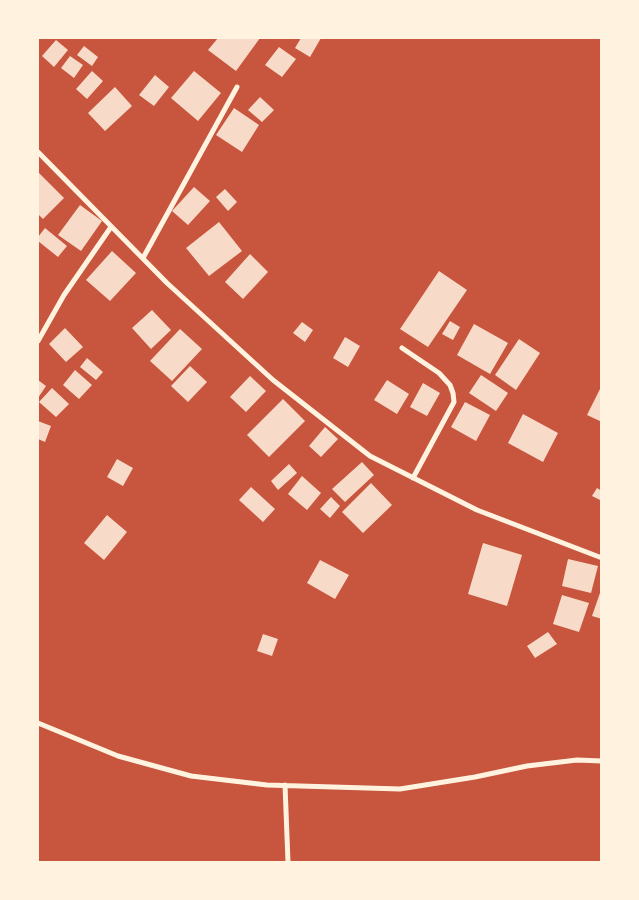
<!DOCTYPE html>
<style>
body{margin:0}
#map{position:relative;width:639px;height:900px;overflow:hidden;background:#c8553d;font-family:Arial,sans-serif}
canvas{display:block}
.frame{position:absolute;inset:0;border:39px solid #fff3e0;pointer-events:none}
</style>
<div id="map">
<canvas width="639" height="900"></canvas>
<div class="frame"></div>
</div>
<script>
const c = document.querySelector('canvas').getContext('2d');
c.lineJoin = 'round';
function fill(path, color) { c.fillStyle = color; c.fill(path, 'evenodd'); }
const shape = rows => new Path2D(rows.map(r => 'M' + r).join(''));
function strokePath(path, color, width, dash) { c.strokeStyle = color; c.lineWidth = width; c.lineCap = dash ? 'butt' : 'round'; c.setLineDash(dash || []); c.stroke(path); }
const building = shape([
 [218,38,260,38,236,71,208,50],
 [301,38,321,38,310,57,295,48],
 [56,40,68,50,54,67,42,56],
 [84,46,98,57,92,66,77,55],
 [279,47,296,59,282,77,265,65],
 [70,56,83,65,74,78,61,68],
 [92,71,103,81,87,99,76,89],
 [194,71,221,93,198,121,171,98],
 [155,75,169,87,154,106,139,95],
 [115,87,132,106,105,131,88,113],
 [260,97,274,110,262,122,248,110],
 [234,108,259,125,242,152,216,135],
 [38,172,64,198,43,219,38,214],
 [194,187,210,201,188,225,172,211],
 [225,189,237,202,228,211,216,197],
 [80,205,102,221,81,251,58,235],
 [219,222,242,251,209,276,186,248],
 [45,228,67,246,58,257,38,241,38,237],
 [112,251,136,273,110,301,86,280],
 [250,254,268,272,243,299,225,282],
 [439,271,467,290,428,347,400,329],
 [152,310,171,330,151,349,132,328],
 [450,321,460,327,453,340,442,334],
 [302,322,313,330,305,342,293,333],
 [474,324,508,343,490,374,457,355],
 [65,328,83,347,66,362,49,344],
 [180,329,202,349,172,381,150,361],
 [345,337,360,346,348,367,333,358],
 [519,339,540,353,516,390,495,375],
 [87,358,103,372,96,380,80,367],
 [190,366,207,382,188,402,171,386],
 [75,370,92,385,79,399,63,385],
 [481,375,508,393,496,411,469,393],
 [250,376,266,391,246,412,230,397],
 [38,380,46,386,38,398],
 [387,380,409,394,397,414,374,400],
 [423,383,440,393,427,416,410,407],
 [602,385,602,422,587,415],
 [52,388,69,404,56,417,39,402],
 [283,399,305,421,269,457,247,435],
 [465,402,490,415,476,441,451,427],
 [523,414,558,433,543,462,508,443],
 [38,421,51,426,45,442,38,439],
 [325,427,338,439,321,457,309,446],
 [117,459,133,468,123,486,107,477],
 [362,462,374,475,345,502,332,489],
 [289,464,297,473,278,490,271,481],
 [302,476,321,493,307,510,288,494],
 [371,483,392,505,363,533,342,512],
 [251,487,275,509,263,522,239,500],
 [597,488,602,491,602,501,592,496],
 [331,497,340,506,330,518,320,509],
 [107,515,127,532,104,560,84,543],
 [483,543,522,555,507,606,468,594],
 [568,559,598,566,591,593,562,586],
 [320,560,349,575,335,599,307,583],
 [601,590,602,590,602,619,592,616],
 [562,595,589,603,579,632,553,624],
 [548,632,557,644,535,658,527,646],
 [263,634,278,639,272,656,257,651]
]);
const minor = shape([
 [38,152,167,283,273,380,370,456,477,510,602,558],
 [143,258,237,87],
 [38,341,64,295,111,227],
 [402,348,439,373,450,385,453,393,454,402,413,478],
 [38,723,118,756,191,776,267,785,400,789,475,777,527,766,577,760,602,761],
 [285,785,288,862]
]);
fill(building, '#f7dbc8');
strokePath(minor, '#fff3e0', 5);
</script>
